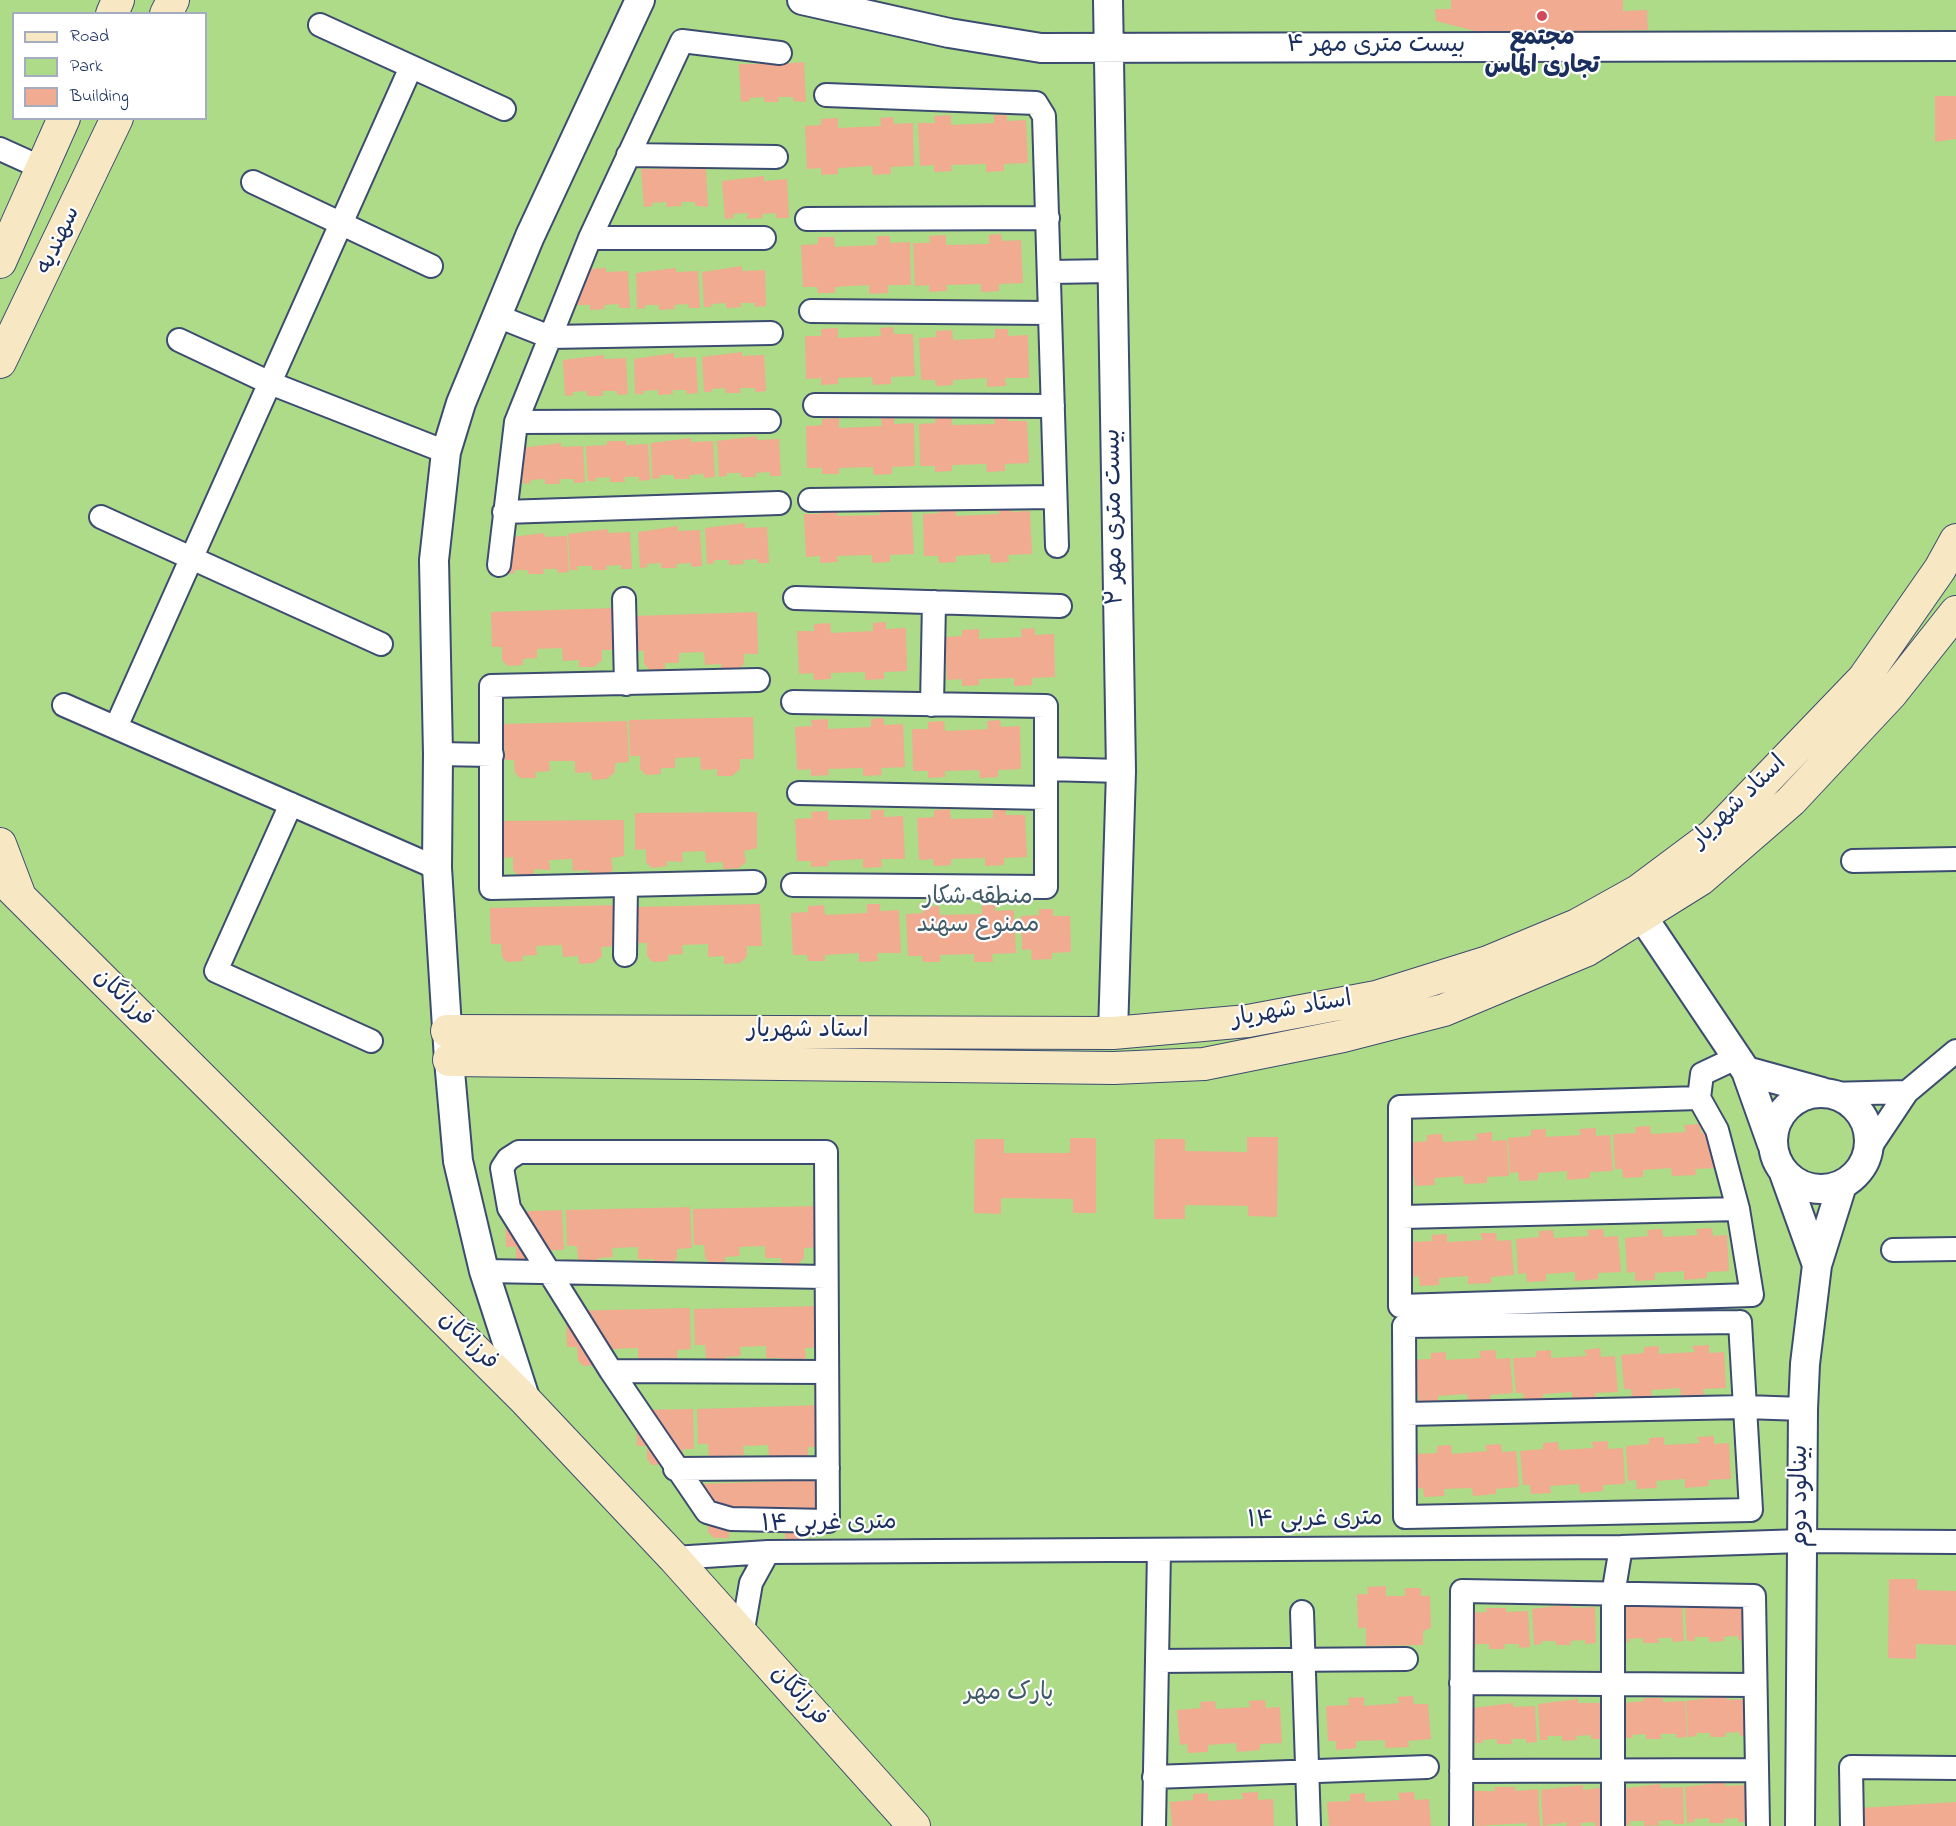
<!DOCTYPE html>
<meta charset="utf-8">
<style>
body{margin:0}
#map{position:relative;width:1956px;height:1826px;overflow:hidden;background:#f4edd9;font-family:"Indie Flower",sans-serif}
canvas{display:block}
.legend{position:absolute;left:12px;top:12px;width:195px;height:108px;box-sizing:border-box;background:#fff;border:2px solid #a4acbf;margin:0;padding:8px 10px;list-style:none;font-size:18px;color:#1b2f5e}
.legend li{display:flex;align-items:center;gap:12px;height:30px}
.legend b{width:30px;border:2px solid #a4acbf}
</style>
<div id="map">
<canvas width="1956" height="1826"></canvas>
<ul class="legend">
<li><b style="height:8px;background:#f8e7c3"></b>Road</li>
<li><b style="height:16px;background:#aedb87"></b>Park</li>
<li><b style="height:16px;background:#f0ab91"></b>Building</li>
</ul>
</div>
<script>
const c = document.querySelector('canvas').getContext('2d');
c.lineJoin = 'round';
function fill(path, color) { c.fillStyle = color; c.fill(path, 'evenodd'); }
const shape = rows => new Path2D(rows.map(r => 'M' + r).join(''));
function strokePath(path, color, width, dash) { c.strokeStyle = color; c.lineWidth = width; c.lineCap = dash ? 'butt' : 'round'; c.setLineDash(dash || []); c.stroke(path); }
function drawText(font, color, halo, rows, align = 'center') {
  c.font = font + ' "Indie Flower","Playpen Sans Arabic",sans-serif'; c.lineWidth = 4.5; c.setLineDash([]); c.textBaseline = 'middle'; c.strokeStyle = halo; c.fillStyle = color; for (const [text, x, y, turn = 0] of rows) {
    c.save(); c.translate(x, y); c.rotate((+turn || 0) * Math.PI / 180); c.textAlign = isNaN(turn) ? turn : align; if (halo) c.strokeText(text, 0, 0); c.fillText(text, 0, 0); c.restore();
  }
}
const green = shape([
 [0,0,1956,0,1956,1826,0,1826],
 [14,14,206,14,206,118,14,118]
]);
const building = shape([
 [1451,0,1623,0,1623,11,1647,10,1648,30,1479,32,1436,21,1435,9,1451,9],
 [760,60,780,60,781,64,804,62,806,102,793,101,793,97,778,97,779,102,764,102,764,97,749,98,750,101,741,102,739,64,760,64],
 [1935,96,1956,96,1956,139,1935,142],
 [951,115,951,125,994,123,994,115,1007,115,1007,121,1026,120,1028,163,1004,164,1004,171,986,172,986,164,951,165,952,171,934,172,934,165,920,166,918,123,935,123,934,116],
 [893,117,894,124,913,123,914,166,891,167,891,174,873,175,872,166,838,168,838,174,821,175,821,168,807,169,805,126,821,125,821,119,838,118,838,128,881,126,880,118],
 [662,165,683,165,683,169,706,167,708,207,695,206,695,202,681,202,682,206,666,207,667,202,651,203,653,206,644,207,641,169,663,169],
 [764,176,764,181,787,179,789,218,776,218,776,213,762,214,763,218,747,219,748,213,733,214,734,218,725,219,722,181],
 [1001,234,1002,241,1021,240,1023,283,999,284,999,291,981,292,981,284,946,285,947,291,929,292,929,285,915,286,913,243,930,243,929,236,946,235,946,245,989,244,989,235],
 [877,236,890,236,890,243,910,242,911,285,888,285,888,293,869,294,869,285,835,287,835,293,818,293,817,287,803,287,801,245,818,244,818,237,834,237,835,247,877,245],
 [742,266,742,271,765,270,766,306,755,307,755,303,740,303,742,307,726,308,726,303,711,304,712,307,704,307,702,272],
 [606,268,606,272,628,271,630,308,619,308,619,304,604,305,605,309,590,310,590,305,575,305,576,309,568,309,587,269],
 [676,268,676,272,698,271,700,308,689,308,688,304,674,305,675,309,659,310,659,305,644,305,646,308,637,309,636,273],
 [893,327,894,334,913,334,915,376,891,377,891,384,873,385,872,377,838,378,838,384,821,385,821,378,806,379,805,336,821,336,821,329,838,328,838,338,881,336,880,328],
 [995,329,1008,329,1008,336,1028,335,1029,378,1005,378,1006,386,987,387,987,378,953,380,953,385,936,386,935,380,921,380,919,338,936,337,936,331,952,330,953,340,995,338],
 [742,352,742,356,764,355,766,391,755,392,755,388,740,388,741,393,726,393,725,388,711,389,712,392,704,392,702,357],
 [674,353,674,358,696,357,698,393,687,394,686,390,672,390,673,394,658,395,658,390,642,391,644,394,635,394,634,359],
 [604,355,604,359,626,358,628,394,617,395,617,391,602,391,603,396,587,396,587,391,572,392,574,395,565,396,563,360],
 [994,415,1007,415,1008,421,1027,421,1029,463,1005,464,1005,471,987,472,986,464,952,465,952,471,935,472,935,466,920,466,919,424,935,423,935,416,952,416,952,425,995,424],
 [881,417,894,417,894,424,914,423,915,466,892,467,892,474,874,475,873,467,839,468,839,474,822,474,822,468,807,468,806,426,822,425,822,419,839,418,839,428,882,426],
 [757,436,757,440,779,439,781,476,770,476,770,472,755,473,756,477,741,477,741,473,726,473,727,476,719,477,717,441],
 [691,438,691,442,713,441,715,477,704,478,704,474,689,475,690,479,674,479,674,475,659,475,661,478,652,479,651,443],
 [607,441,626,441,626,445,648,444,650,480,639,481,639,477,624,477,625,482,610,482,610,477,595,478,596,481,588,481,586,446,607,445],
 [561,443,561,447,583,446,585,482,574,483,574,479,559,479,560,484,545,484,545,479,530,480,531,483,523,484,521,448],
 [893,505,893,512,912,512,914,554,890,555,890,562,872,563,872,555,837,556,838,562,820,563,820,556,806,557,804,514,820,514,820,507,837,506,837,516,880,515,879,506],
 [998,505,1011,505,1011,512,1030,511,1032,554,1008,555,1009,562,991,563,990,554,956,556,956,562,939,563,938,556,924,556,923,514,939,513,939,507,955,506,956,516,999,514],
 [745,523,745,528,767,527,769,563,758,563,758,559,743,560,744,564,729,565,729,560,714,560,715,563,707,564,705,528],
 [678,526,678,531,700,530,702,566,691,567,691,563,676,564,677,568,661,568,661,563,646,564,648,567,640,568,638,532],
 [608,529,608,533,630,532,632,569,621,569,621,565,606,566,607,570,592,570,592,566,577,566,578,570,570,570,568,534],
 [544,533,545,537,567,536,569,572,558,573,557,569,543,569,544,574,528,574,528,570,514,570,515,573,506,574,505,538],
 [615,608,616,650,602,650,602,660,594,667,579,667,579,660,563,661,562,648,537,649,537,658,523,659,523,665,508,666,502,660,502,647,492,647,491,612],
 [757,612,758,654,744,654,744,664,736,671,721,671,721,664,705,665,704,652,679,653,679,663,665,663,665,669,650,670,644,664,644,651,634,651,633,616],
 [886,622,886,629,906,628,907,671,884,672,884,679,865,680,865,672,831,673,831,679,814,680,813,673,799,674,797,631,814,631,814,624,830,623,831,633,873,631,873,623],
 [1034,628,1035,635,1054,634,1055,677,1032,678,1032,685,1014,686,1014,678,979,679,979,685,962,686,962,679,947,680,945,637,962,636,962,630,979,629,979,639,1022,637,1021,629],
 [753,717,754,759,740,759,740,769,732,776,717,776,717,769,701,770,700,757,675,758,675,768,661,768,661,774,646,775,640,769,640,756,630,756,629,720],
 [884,718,884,725,903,724,905,767,881,768,882,775,863,776,863,768,828,769,829,775,811,776,811,769,797,770,795,727,812,726,811,720,828,719,828,729,871,727,871,719],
 [1000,720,1001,727,1020,726,1021,769,998,770,998,777,980,778,979,770,945,771,945,777,928,778,928,771,913,771,912,729,928,729,928,722,944,721,945,731,988,729,987,721],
 [627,721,629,762,615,763,615,772,607,779,592,780,591,772,575,773,575,761,549,761,550,771,535,772,536,778,520,778,515,773,514,760,505,760,503,724],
 [950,809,951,819,993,818,993,809,1006,809,1006,815,1025,815,1027,857,1004,858,1004,865,985,866,985,858,951,859,951,865,934,866,933,859,919,860,917,818,934,817,934,810],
 [871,810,884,810,884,817,903,816,905,859,881,859,882,867,863,868,863,859,828,861,829,866,811,867,811,861,797,861,795,819,812,818,811,812,828,811,828,820,871,819],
 [757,812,757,848,744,851,746,862,739,868,723,869,723,862,706,863,705,851,682,852,683,862,667,861,667,866,652,868,646,862,646,849,635,850,635,813],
 [624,820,624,856,611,858,613,870,605,877,590,877,590,870,573,871,572,859,549,860,550,870,534,869,534,875,519,876,513,870,513,857,502,858,502,821],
 [760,904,762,946,747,946,747,956,740,963,724,964,724,956,708,957,708,944,682,945,683,954,668,955,668,961,653,962,647,956,647,943,637,943,636,907],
 [867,904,880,904,880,911,899,910,901,953,877,953,878,961,859,962,859,953,825,955,825,961,808,961,807,955,793,955,791,913,808,912,808,906,824,905,825,915,867,913],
 [614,905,616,946,601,947,602,956,594,963,579,964,578,956,563,957,562,945,536,946,537,955,522,956,523,961,507,962,502,957,501,944,491,944,490,908],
 [982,905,995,905,995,911,1014,910,1016,953,992,954,993,962,974,962,974,954,940,955,940,962,923,962,922,956,908,956,906,914,923,913,923,906,939,906,940,915,982,914],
 [1039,909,1053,909,1053,916,1070,916,1071,952,1052,953,1052,959,1032,960,1031,949,1022,950,1021,916,1039,915],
 [1700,1124,1701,1133,1715,1132,1717,1168,1695,1169,1696,1175,1672,1176,1671,1168,1643,1170,1643,1177,1623,1178,1622,1169,1615,1169,1613,1134,1636,1133,1635,1127,1650,1126,1651,1134,1686,1132,1684,1125],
 [1596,1128,1596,1136,1610,1135,1613,1171,1590,1172,1590,1178,1567,1180,1567,1171,1538,1173,1538,1180,1519,1181,1518,1172,1510,1173,1508,1138,1531,1136,1531,1130,1546,1129,1546,1137,1581,1135,1579,1129],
 [1492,1132,1492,1141,1507,1140,1509,1176,1487,1177,1487,1183,1464,1184,1463,1176,1434,1178,1435,1185,1415,1186,1414,1177,1407,1177,1404,1143,1427,1141,1427,1135,1442,1134,1443,1142,1478,1140,1475,1134],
 [1247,1137,1278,1137,1277,1217,1248,1216,1248,1206,1185,1205,1185,1219,1154,1219,1155,1139,1185,1139,1185,1151,1247,1152],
 [1070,1138,1096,1138,1096,1213,1073,1213,1073,1199,1001,1198,1001,1214,974,1213,975,1139,1004,1139,1004,1153,1070,1153],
 [817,1206,818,1247,804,1248,804,1258,797,1265,782,1265,781,1258,765,1258,765,1246,739,1247,740,1256,725,1257,725,1263,710,1263,705,1258,704,1245,694,1245,693,1209],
 [690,1207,692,1248,677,1249,677,1258,670,1265,655,1266,654,1259,638,1259,638,1247,612,1248,613,1257,598,1258,598,1264,583,1264,578,1259,577,1246,567,1246,566,1210],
 [562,1210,564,1250,552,1250,552,1259,522,1266,516,1260,516,1247,506,1247,505,1212],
 [1712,1228,1713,1236,1727,1235,1729,1271,1707,1272,1707,1278,1684,1280,1684,1271,1655,1273,1655,1280,1635,1281,1635,1272,1627,1273,1625,1238,1648,1236,1647,1230,1662,1229,1663,1237,1698,1235,1696,1229],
 [1603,1229,1604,1237,1618,1236,1621,1272,1598,1273,1598,1279,1575,1281,1575,1272,1546,1274,1546,1281,1527,1282,1526,1273,1518,1274,1516,1239,1539,1237,1539,1231,1553,1230,1554,1238,1589,1236,1587,1230],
 [1480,1233,1496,1233,1497,1241,1511,1240,1514,1275,1491,1277,1491,1283,1468,1284,1468,1276,1439,1278,1439,1285,1420,1286,1419,1276,1412,1277,1409,1242,1432,1241,1432,1235,1447,1234,1447,1242,1483,1240],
 [818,1306,820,1347,805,1348,806,1357,798,1364,783,1365,782,1358,766,1358,766,1346,740,1347,741,1356,726,1357,727,1363,711,1363,706,1358,705,1345,695,1345,694,1309],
 [690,1308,691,1349,677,1350,677,1360,670,1366,655,1367,654,1359,638,1360,638,1348,612,1349,613,1358,598,1365,583,1366,578,1360,577,1347,567,1347,566,1311],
 [1709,1345,1709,1353,1724,1352,1726,1388,1703,1389,1704,1395,1681,1396,1680,1388,1651,1390,1652,1397,1632,1398,1631,1389,1624,1389,1621,1355,1644,1353,1644,1347,1659,1346,1659,1354,1695,1352,1692,1346],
 [1600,1348,1601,1357,1615,1356,1618,1392,1595,1393,1596,1399,1572,1400,1572,1392,1543,1394,1543,1401,1524,1402,1523,1393,1516,1393,1513,1358,1536,1357,1536,1351,1551,1350,1551,1358,1587,1356,1584,1350],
 [1496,1350,1496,1359,1510,1358,1513,1393,1490,1395,1491,1401,1468,1402,1467,1394,1438,1396,1438,1403,1419,1404,1418,1394,1410,1395,1408,1360,1431,1359,1431,1353,1446,1352,1446,1360,1481,1358,1479,1351],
 [821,1405,822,1447,808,1447,808,1457,801,1464,769,1458,768,1445,743,1446,744,1455,729,1456,729,1462,714,1463,709,1457,708,1444,698,1444,697,1409],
 [693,1409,694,1449,683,1449,683,1458,668,1464,652,1465,647,1459,647,1446,637,1446,636,1410],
 [1714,1436,1714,1444,1729,1443,1731,1479,1708,1480,1709,1486,1685,1488,1685,1479,1656,1481,1657,1488,1637,1489,1636,1480,1628,1481,1626,1446,1649,1444,1649,1438,1664,1437,1664,1445,1700,1443,1697,1437],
 [1608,1441,1608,1449,1623,1448,1625,1484,1603,1485,1603,1491,1580,1493,1579,1484,1550,1486,1551,1493,1531,1494,1530,1485,1523,1485,1520,1451,1543,1449,1543,1443,1558,1442,1559,1450,1594,1448,1591,1442],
 [1501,1444,1502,1452,1516,1451,1519,1487,1496,1489,1496,1494,1473,1496,1472,1488,1444,1489,1444,1496,1424,1497,1423,1488,1416,1489,1414,1454,1437,1453,1437,1446,1451,1445,1452,1454,1487,1451,1485,1445],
 [821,1480,822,1522,808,1522,808,1532,800,1539,785,1540,785,1532,769,1533,769,1520,743,1521,743,1531,729,1531,729,1538,714,1538,708,1532,708,1519,698,1520,697,1484],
 [1889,1579,1917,1579,1917,1590,1956,1591,1956,1645,1916,1644,1916,1659,1888,1658],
 [1386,1586,1386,1596,1405,1596,1405,1588,1421,1588,1421,1596,1430,1596,1431,1628,1423,1631,1423,1645,1366,1646,1366,1628,1358,1628,1357,1594,1368,1594,1367,1587],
 [1659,1602,1660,1606,1682,1605,1684,1641,1672,1642,1672,1638,1658,1638,1659,1643,1643,1643,1643,1638,1628,1639,1630,1642,1621,1642,1619,1607],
 [1748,1603,1749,1640,1738,1640,1738,1636,1723,1637,1725,1641,1709,1642,1709,1637,1694,1637,1695,1641,1687,1641,1685,1605],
 [1572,1604,1572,1608,1595,1607,1596,1643,1585,1644,1585,1640,1570,1641,1571,1645,1556,1645,1556,1641,1541,1641,1542,1644,1534,1645,1532,1609],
 [1486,1608,1506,1608,1506,1612,1528,1611,1530,1647,1519,1648,1519,1644,1504,1644,1505,1649,1489,1649,1489,1644,1475,1644,1476,1648,1467,1648,1466,1613,1487,1612],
 [1413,1696,1414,1704,1428,1704,1431,1739,1408,1741,1409,1747,1385,1748,1385,1740,1356,1741,1356,1748,1336,1750,1336,1741,1328,1741,1326,1706,1349,1705,1348,1698,1364,1697,1364,1706,1400,1703,1397,1697],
 [1726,1696,1727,1700,1749,1699,1751,1735,1740,1736,1739,1732,1725,1733,1726,1737,1710,1737,1710,1733,1695,1733,1697,1736,1688,1737,1686,1701],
 [1643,1698,1663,1698,1663,1702,1685,1701,1687,1737,1676,1738,1676,1734,1660,1734,1662,1739,1646,1739,1646,1734,1631,1735,1633,1738,1624,1738,1623,1703,1644,1701],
 [1578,1699,1578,1703,1601,1703,1602,1739,1591,1739,1591,1735,1576,1736,1577,1740,1562,1741,1562,1736,1547,1736,1548,1740,1540,1740,1538,1704],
 [1265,1700,1266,1708,1280,1707,1282,1743,1260,1744,1260,1750,1237,1752,1236,1743,1208,1745,1208,1752,1188,1753,1187,1744,1180,1745,1177,1710,1201,1708,1200,1702,1215,1701,1216,1709,1251,1707,1248,1701],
 [1513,1703,1513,1707,1535,1706,1537,1742,1526,1743,1526,1739,1511,1739,1512,1744,1497,1744,1497,1739,1482,1740,1483,1743,1475,1743,1473,1708],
 [1725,1782,1725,1786,1748,1785,1749,1822,1738,1822,1738,1818,1723,1819,1725,1823,1709,1823,1709,1818,1694,1819,1695,1822,1687,1823,1685,1787],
 [1660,1784,1661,1788,1683,1787,1684,1824,1673,1824,1673,1820,1658,1821,1660,1825,1644,1826,1644,1821,1629,1821,1631,1825,1622,1825,1620,1789],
 [1583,1785,1583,1790,1606,1787,1608,1826,1595,1826,1595,1822,1581,1823,1581,1826,1566,1826,1567,1822,1543,1826,1541,1790],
 [1494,1787,1515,1787,1515,1791,1538,1789,1540,1826,1527,1826,1527,1823,1475,1826,1473,1791,1495,1791],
 [1258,1792,1258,1800,1273,1799,1274,1826,1172,1826,1170,1802,1193,1800,1193,1794,1208,1793,1208,1801,1244,1799,1241,1793],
 [1414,1792,1415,1800,1429,1799,1431,1826,1329,1826,1327,1802,1350,1801,1350,1794,1365,1793,1365,1802,1400,1800,1398,1793],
 [1956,1802,1956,1826,1862,1826,1861,1808]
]);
const minor = shape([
 [320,25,504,109],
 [826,95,1036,103,1044,116,1057,546],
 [0,149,42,168],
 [628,155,776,157],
 [253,182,431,266],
 [807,219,1048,218],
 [590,238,764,238],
 [1050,272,1112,271],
 [811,311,1050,313],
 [497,316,550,337,771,333],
 [179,340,270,383,446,452],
 [815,405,1053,406],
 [516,422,769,421],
 [810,500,1055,497],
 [504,512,779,503],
 [101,517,381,644],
 [499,565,516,422,590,238,682,41,780,53],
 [795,598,1060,606],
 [624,599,626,684],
 [793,702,1046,706,1046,887,793,885],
 [64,705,437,868],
 [932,705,934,602],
 [116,727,411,67],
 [438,754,492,755],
 [1046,769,1121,771],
 [799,793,1046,798],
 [291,804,216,971,371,1041],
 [1853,861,1956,859],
 [754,882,491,888,491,686,758,680],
 [625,955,626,885],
 [1828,1094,1907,1092],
 [1699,1098,1400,1107,1400,1306,1752,1295,1738,1209,1717,1130,1699,1098,1702,1074,1736,1058],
 [1869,1149,1907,1092,1956,1051],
 [519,1152,826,1152,828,1521,731,1519,707,1512,611,1371,509,1208,502,1168,508,1159,519,1152],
 [1402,1217,1738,1209],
 [1893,1250,1956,1249],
 [484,1271,826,1277],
 [1740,1322,1751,1510,1405,1517,1404,1326,1740,1322],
 [611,1371,827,1372],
 [1405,1414,1745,1407,1803,1409],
 [675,1469,828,1468],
 [674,1558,768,1552,1621,1547,1802,1541,1956,1542],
 [1302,1612,1309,1826],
 [742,1635,751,1583,768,1552],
 [1157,1661,1406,1659],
 [1461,1683,1755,1685],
 [1461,1771,1755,1770],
 [1154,1777,1427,1767],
 [1154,1826,1159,1550],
 [1461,1826,1462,1591,1754,1596,1758,1826],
 [1613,1826,1613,1595,1621,1547],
 [1852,1826,1851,1767,1956,1768]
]);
const tertiary = shape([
 [802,0,949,33,1041,48,1956,46],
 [1108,0,1121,771,1113,1033],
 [1642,916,1746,1071,1772,1144],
 [1746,1071,1822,1092],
 '1773 1141a48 48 0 1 1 96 0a48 48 0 1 1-96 0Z',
 [1784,1173,1817,1265,1805,1364,1803,1409,1800,1826],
 [1817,1265,1842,1185],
 [526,1401,484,1271,458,1161,449,1060,437,868,438,754,434,560,446,452,461,403,530,236,640,0]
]);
const secondary = shape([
 [112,14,118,0],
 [166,14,173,0],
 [0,262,64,118],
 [0,362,117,118],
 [0,844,19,894],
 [0,877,526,1401,674,1558,914,1826],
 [447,1031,1113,1033,1248,1021,1376,997,1488,962,1577,925,1638,891,1713,835,1864,678,1940,569,1956,540],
 [449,1060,1114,1068,1204,1064,1343,1036,1444,1010,1587,950,1701,879,1791,801,1891,694,1956,612]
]);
const markers = [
 [1542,16,6,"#d1495b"]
];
const poiNames = [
 ["مجتمع",1542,40],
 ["تجاری الماس",1542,68]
];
const streetNames = [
 ["بیست متری مهر ۴",1376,47],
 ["سهندیه",60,241,-65],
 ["بیست متری مهر ۲",1116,517,-91],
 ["استاد شهریار",1740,803,-44],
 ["فرزانگان",122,999,44],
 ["استاد شهریار",1292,1011,-10],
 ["استاد شهریار",808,1032],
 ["فرزانگان",467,1342,45],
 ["بینالود دوم",1802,1496,-90],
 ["۱۴ متری غربی",1315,1521,-1],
 ["۱۴ متری غربی",829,1525,-1],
 ["فرزانگان",798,1697,48]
];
const parkNames = [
 ["منطقه شکار",978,899],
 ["ممنوع سهند",978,927],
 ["پارک مهر",1009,1695]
];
fill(green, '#aedb87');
fill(building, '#f0ab91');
strokePath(minor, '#3c4c70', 26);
strokePath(tertiary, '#3c4c70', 32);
strokePath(secondary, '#3c4c70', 34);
strokePath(minor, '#fff', 22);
strokePath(tertiary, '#fff', 28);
strokePath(secondary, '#f8e7c3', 32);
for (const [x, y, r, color] of markers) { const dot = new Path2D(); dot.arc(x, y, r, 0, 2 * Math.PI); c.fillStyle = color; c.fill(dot); strokePath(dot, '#fff', 2); }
drawText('bold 24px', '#1b2f5e', '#fff', poiNames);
drawText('24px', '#1b2f5e', '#fff', streetNames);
drawText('24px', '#405a68', '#fff', parkNames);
</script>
